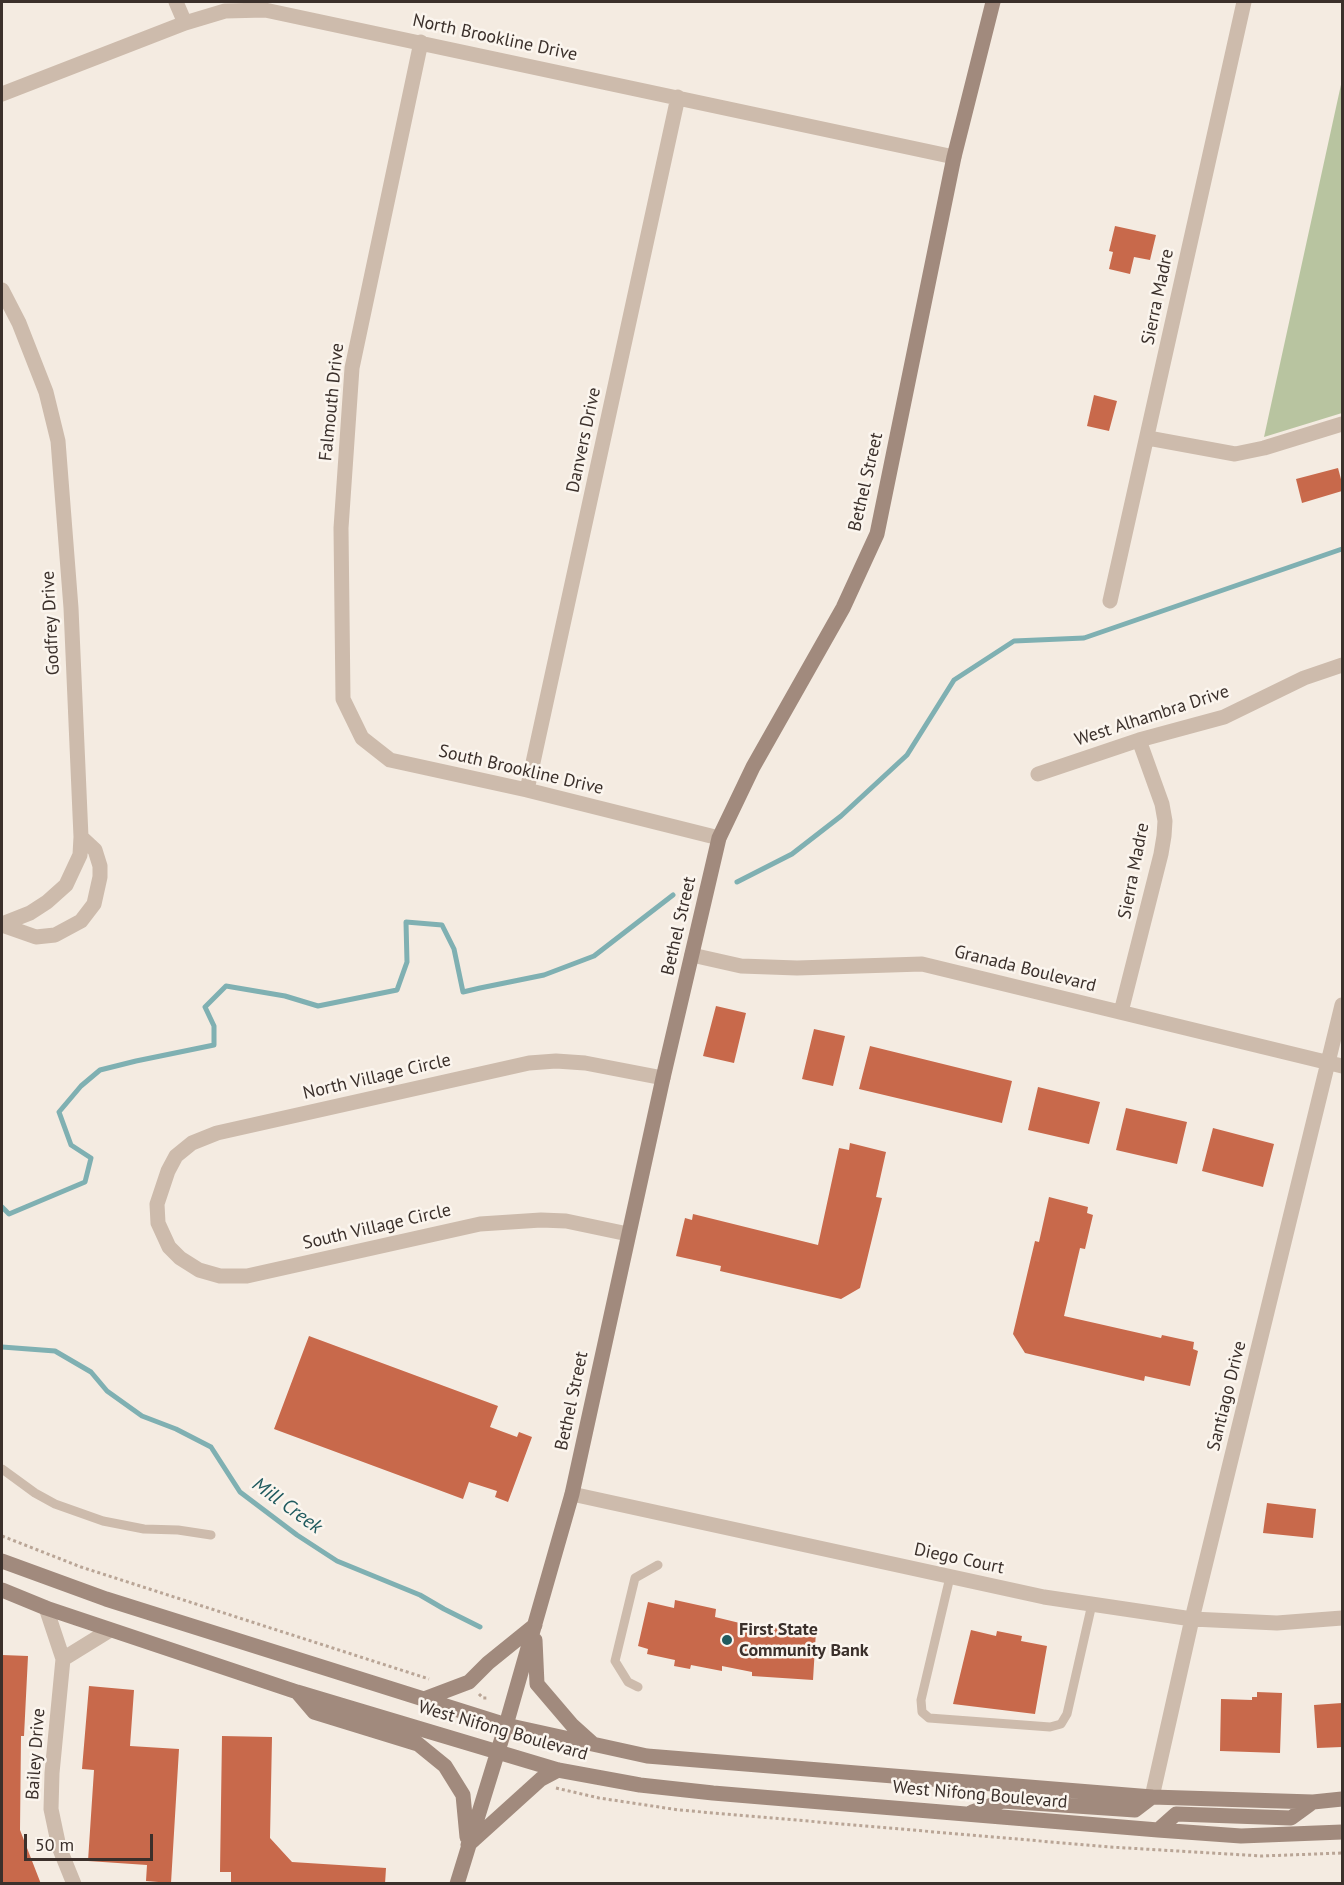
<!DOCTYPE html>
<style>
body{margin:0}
#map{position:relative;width:1344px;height:1885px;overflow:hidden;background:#f4ebe1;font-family:"PT Sans",sans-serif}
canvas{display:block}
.frame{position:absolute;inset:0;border:3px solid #3b302b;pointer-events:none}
.scale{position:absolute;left:24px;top:1834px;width:129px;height:27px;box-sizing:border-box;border:3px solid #3b302b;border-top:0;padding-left:8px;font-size:18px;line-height:21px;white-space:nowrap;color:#3b302b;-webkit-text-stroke:4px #fbf5ee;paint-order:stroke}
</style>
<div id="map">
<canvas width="1344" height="1885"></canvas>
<div class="frame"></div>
<div class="scale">50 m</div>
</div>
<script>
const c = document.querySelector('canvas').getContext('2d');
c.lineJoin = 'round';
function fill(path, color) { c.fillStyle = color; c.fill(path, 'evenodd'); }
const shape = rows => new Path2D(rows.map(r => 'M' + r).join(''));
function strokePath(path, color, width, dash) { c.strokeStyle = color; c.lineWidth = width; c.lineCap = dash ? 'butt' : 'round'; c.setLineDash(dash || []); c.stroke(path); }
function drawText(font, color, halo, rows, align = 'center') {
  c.font = font + ' "PT Sans",sans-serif'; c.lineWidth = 5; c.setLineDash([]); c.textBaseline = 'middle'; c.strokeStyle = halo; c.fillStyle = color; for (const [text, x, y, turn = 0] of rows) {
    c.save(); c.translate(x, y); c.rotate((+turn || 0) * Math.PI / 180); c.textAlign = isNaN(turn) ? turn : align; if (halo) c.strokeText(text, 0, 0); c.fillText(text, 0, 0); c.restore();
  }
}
const green = shape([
 [1342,80,1342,413,1264,437]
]);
const stream = shape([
 [737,882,792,854,841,816,907,755,954,680,1014,641,1084,638,1342,549],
 [2,1207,9,1214,85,1182,91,1158,71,1145,59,1112,81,1086,100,1070,136,1061,214,1045,214,1026,205,1007,226,986,285,996,318,1006,397,990,407,962,406,922,442,925,454,949,463,992,480,988,544,975,594,956,673,895],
 [2,1347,55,1351,91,1372,107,1391,142,1416,176,1429,211,1447,240,1492,297,1535,337,1561,420,1595,444,1609,480,1627]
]);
const building = shape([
 [1115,226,1156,235,1150,260,1134,257,1130,274,1109,269,1113,252,1109,251],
 [1094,395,1117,401,1109,431,1087,426],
 [1338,468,1342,483,1342,491,1302,503,1296,479],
 [716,1006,746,1013,734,1063,703,1056],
 [814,1029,845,1036,833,1086,802,1079],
 [870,1046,1012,1081,1002,1123,859,1089],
 [1038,1087,1100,1102,1089,1144,1028,1130],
 [1126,1108,1187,1122,1177,1164,1116,1150],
 [1213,1128,1274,1144,1263,1187,1202,1171],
 [850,1143,886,1152,876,1197,882,1198,860,1288,841,1299,720,1271,721,1266,676,1256,685,1218,692,1220,693,1214,818,1245,839,1148,849,1150],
 [1049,1197,1088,1207,1087,1213,1093,1215,1085,1249,1080,1248,1064,1316,1161,1338,1162,1335,1194,1342,1193,1349,1198,1351,1190,1386,1145,1376,1144,1381,1025,1353,1013,1334,1035,1241,1039,1242],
 [309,1336,498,1406,490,1427,517,1437,519,1432,532,1437,508,1502,495,1497,497,1491,469,1482,463,1499,274,1429],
 [1267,1503,1316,1509,1313,1538,1263,1533],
 [675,1600,716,1609,715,1617,752,1626,816,1631,813,1680,752,1676,752,1672,722,1666,722,1671,691,1665,690,1669,674,1666,675,1660,647,1654,648,1649,638,1646,648,1602,674,1608],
 [971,1630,996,1636,997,1631,1022,1636,1021,1641,1047,1646,1035,1714,953,1704],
 [2,1655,28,1656,24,1736,21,1736,20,1830,41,1884,2,1884],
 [89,1686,134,1690,130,1746,179,1749,171,1883,146,1881,147,1865,88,1861,94,1770,82,1769],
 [1257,1692,1282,1693,1280,1753,1220,1751,1221,1699,1252,1700,1252,1697,1257,1697],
 [1342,1703,1342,1747,1317,1748,1314,1705],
 [222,1736,272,1737,270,1838,292,1862,386,1868,385,1884,231,1884,231,1872,220,1872]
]);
const path = shape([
 [2,1536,81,1567,429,1679],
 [479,1694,483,1698,487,1698],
 [556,1788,599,1798,679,1810,1110,1847,1262,1856,1342,1853]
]);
const lane = shape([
 [2,1469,35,1493,55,1504,103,1521,144,1529,178,1530,211,1535],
 [950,1577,921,1700,922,1712,929,1718,1050,1727,1061,1724,1067,1714,1092,1604],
 [638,1687,628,1682,615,1661,635,1578,658,1565]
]);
const street = shape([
 [176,2,185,23],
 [421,42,352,368,341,528,343,699,362,738,390,760,527,790,719,838],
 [2,94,185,23,225,11,265,10,954,157],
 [2,290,19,323,46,392,58,441,71,608,81,837,80,855,66,885,47,902,30,913,2,924],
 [1148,438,1235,454,1264,448,1342,424],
 [1110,601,1244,2],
 [1038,774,1139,740,1224,717,1304,678,1342,665],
 [527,790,678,97],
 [2,925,36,937,55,935,81,921,94,904,100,877,100,866,95,850,81,837],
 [692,955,741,966,797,968,922,964,1342,1066],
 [1121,1012,1161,854,1164,836,1165,821,1162,804,1139,740],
 [628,1234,566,1221,541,1220,480,1224,247,1276,220,1276,199,1270,180,1258,169,1247,158,1223,157,1204,168,1171,176,1156,192,1143,217,1133,529,1063,556,1061,585,1063,663,1078],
 [572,1494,1044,1597,1192,1619,1277,1623,1342,1618],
 [46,1608,63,1659,52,1773,51,1809,59,1847,74,1884],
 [63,1659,110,1630],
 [1152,1797,1192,1619,1342,1005]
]);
const secondary = shape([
 [2,1561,106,1599,506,1725,647,1756,1152,1797,1313,1802,1342,1799],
 [2,1590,46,1608,297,1692,558,1770,640,1785,713,1793,1158,1830,1241,1836,1342,1832],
 [535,1640,537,1684,572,1725,592,1743],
 [297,1692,314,1712,418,1744,445,1766,463,1795,467,1837],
 [424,1699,469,1682,488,1663,535,1625],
 [972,1812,1003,1801,1135,1810,1152,1797],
 [1158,1830,1176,1814,1291,1818,1313,1802],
 [468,1845,541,1779,558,1770],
 [457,1884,506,1725,572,1494,663,1078,719,838,753,767,843,608,877,534,954,157,993,2]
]);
const markers = [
 [727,1640,6,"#1f5a5e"]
];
const streetNames = [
 ["North Brookline Drive",495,38,12],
 ["Sierra Madre",1158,297,-78],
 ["Falmouth Drive",332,402,-84],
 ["Danvers Drive",584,440,-78],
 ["Bethel Street",866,482,-77],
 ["Godfrey Drive",51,623,-93],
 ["West Alhambra Drive",1152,716,-18],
 ["South Brookline Drive",521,770,13],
 ["Sierra Madre",1134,871,-79],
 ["Bethel Street",679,926,-77],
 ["Granada Boulevard",1025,969,14],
 ["North Village Circle",377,1077,-13],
 ["South Village Circle",377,1227,-13],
 ["Santiago Drive",1227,1396,-76],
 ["Bethel Street",572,1401,-78],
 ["Diego Court",959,1559,12],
 ["West Nifong Boulevard",503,1731,16],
 ["Bailey Drive",36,1754,-86],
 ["West Nifong Boulevard",980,1795,5]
];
const poiNames = [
 ["First State",739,1630],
 ["Community Bank",739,1651]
];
const waterNames = [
 ["Mill Creek",287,1506,36]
];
fill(green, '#b8c4a0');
strokePath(stream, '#7fb0b2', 5);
fill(building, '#c8694b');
strokePath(path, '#b9a596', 3, [3, 3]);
strokePath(lane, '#cdbbac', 9);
strokePath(street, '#cdbbac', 15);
strokePath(secondary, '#a18a7d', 15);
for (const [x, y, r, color] of markers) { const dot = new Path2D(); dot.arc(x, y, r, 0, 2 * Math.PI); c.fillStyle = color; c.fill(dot); strokePath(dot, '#fbf5ee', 2); }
drawText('18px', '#3b302b', '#fbf5ee', streetNames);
drawText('bold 18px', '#3b302b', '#fbf5ee', poiNames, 'left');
drawText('italic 20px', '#1f5a5e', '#fbf5ee', waterNames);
</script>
